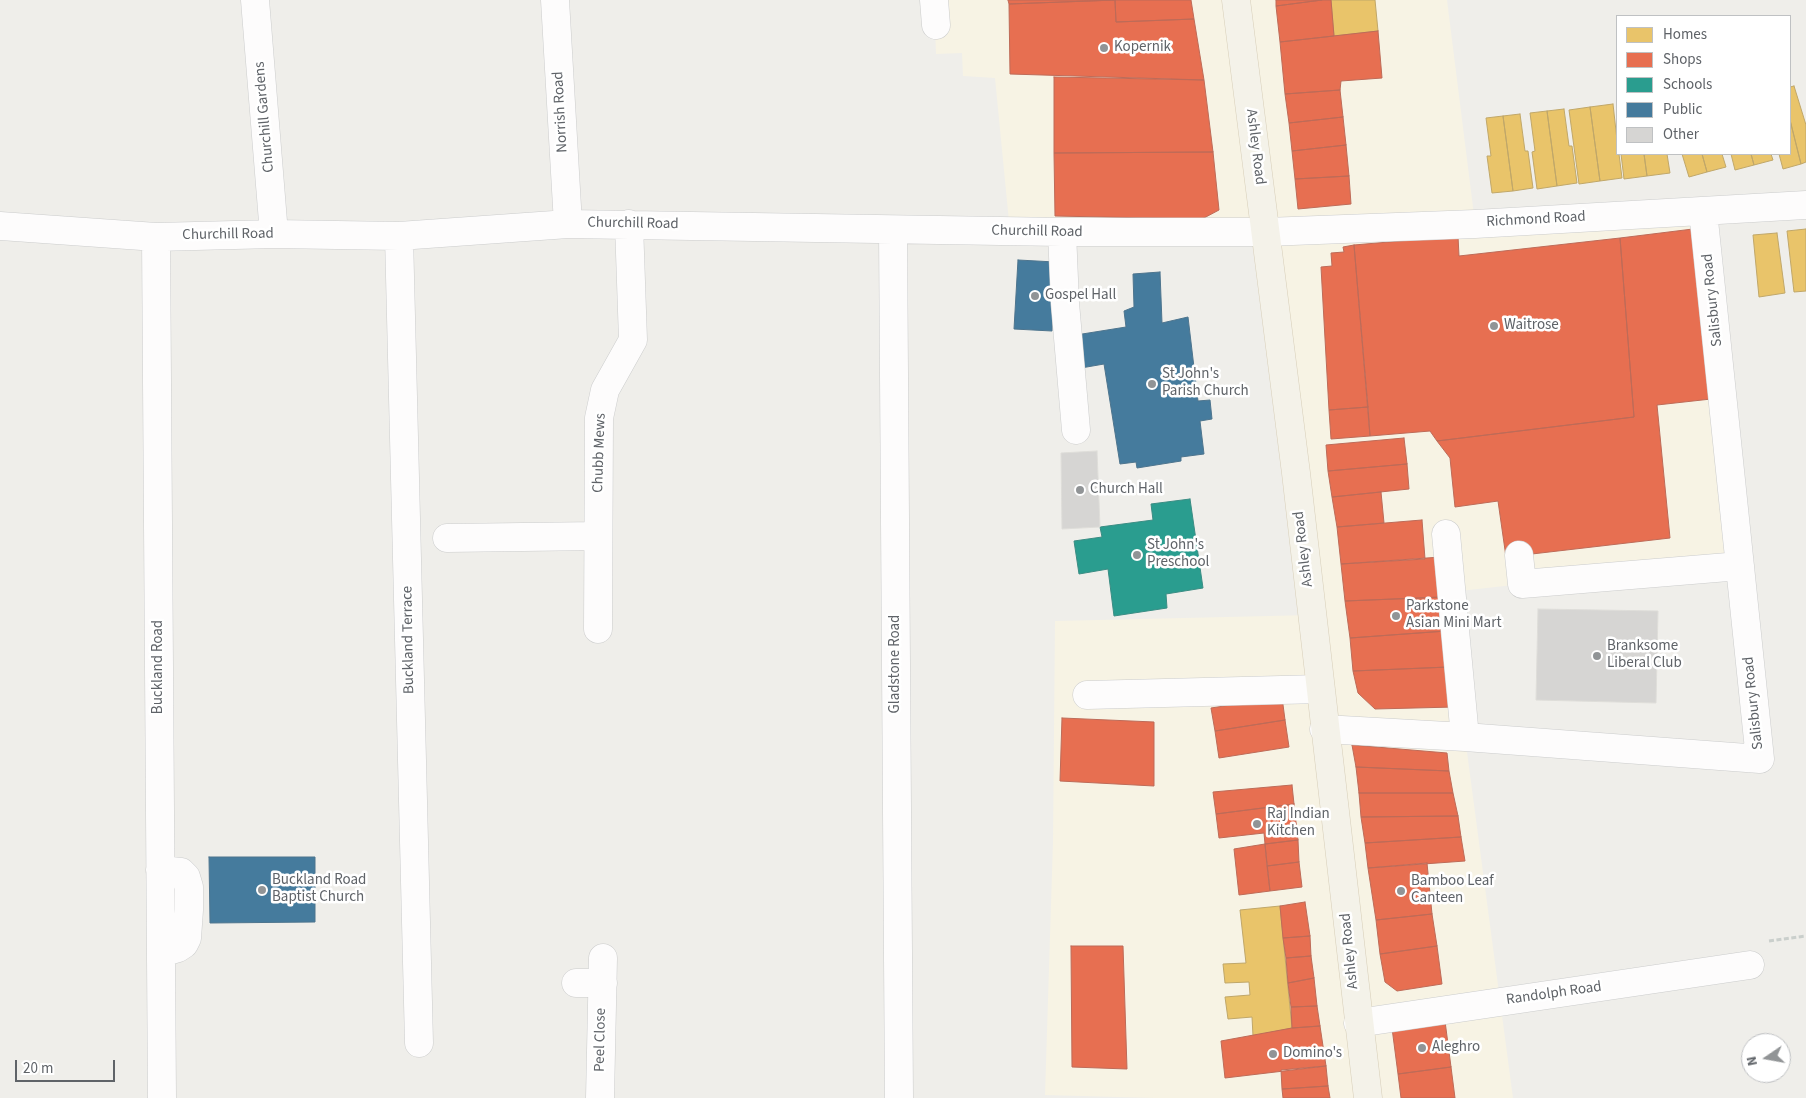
<!DOCTYPE html>
<style>
body{margin:0}
#map{position:relative;width:1806px;height:1098px;overflow:hidden;background:#efeeea;font-family:"Source Sans 3",sans-serif}
canvas{display:block}
.legend{position:absolute;left:1616px;top:15px;width:175px;height:140px;box-sizing:border-box;background:#fff;border:1px solid #bfc1c3;margin:0;padding:6px 9px;list-style:none;font-size:15px;color:#5f6368}
.legend li{display:flex;align-items:center;gap:10px;height:25px}
.legend b{width:25px;border:1px solid #bfc1c3}
.north{position:absolute;left:1741px;top:1033px;width:50px;height:50px;box-sizing:border-box;background:#fff;border:1px solid #bfc1c3;border-radius:50%;rotate:258deg;font-size:14px;font-weight:700;line-height:20px;text-align:center;color:#5f6368}
.north::after{content:'';display:block;margin:auto;width:18px;height:22px;background:#919496;clip-path:polygon(50% 0,100% 100%,50% 72%,0 100%)}
.scale{position:absolute;left:15px;top:1060px;width:100px;height:22px;box-sizing:border-box;border:2px solid #5f6368;border-top:0;padding-left:6px;font-size:15px;line-height:18px;white-space:nowrap;color:#5f6368;-webkit-text-stroke:4px #fff;paint-order:stroke}
</style>
<div id="map">
<canvas width="1806" height="1098"></canvas>
<ul class="legend">
<li><b style="height:14px;background:#e9c46a"></b>Homes</li>
<li><b style="height:14px;background:#e76f51"></b>Shops</li>
<li><b style="height:14px;background:#2a9d8f"></b>Schools</li>
<li><b style="height:14px;background:#457b9d"></b>Public</li>
<li><b style="height:14px;background:#d6d5d3"></b>Other</li>
</ul>
<div class="north">N</div>
<div class="scale">20 m</div>
</div>
<script>
const c = document.querySelector('canvas').getContext('2d');
c.lineJoin = 'round';
function fill(path, color) { c.fillStyle = color; c.fill(path, 'evenodd'); }
const shape = rows => new Path2D(rows.map(r => 'M' + r).join(''));
function strokePath(path, color, width, dash) { c.strokeStyle = color; c.lineWidth = width; c.lineCap = dash ? 'butt' : 'round'; c.setLineDash(dash || []); c.stroke(path); }
function drawText(font, color, halo, rows, align = 'center') {
  c.font = font + ' "Source Sans 3",sans-serif'; c.lineWidth = 5; c.setLineDash([]); c.textBaseline = 'middle'; c.strokeStyle = halo; c.fillStyle = color; for (const [text, x, y, turn = 0] of rows) {
    c.save(); c.translate(x, y); c.rotate((+turn || 0) * Math.PI / 180); c.textAlign = isNaN(turn) ? turn : align; if (halo) c.strokeText(text, 0, 0); c.fillText(text, 0, 0); c.restore();
  }
}
const commercial = shape([
 [934,0,1447,0,1475,223,1703,211,1740,566,1522,584,1451,592,1465,737,1513,1098,1155,1098,1045,1095,1053,841,1055,621,1312,615,1266,233,1010,232,995,78,963,76,962,53,936,54]
]);
const homes = shape([
 [1331,0,1375,0,1378,31,1334,36,1331,0],
 [1794,86,1806,125,1806,162,1801,164,1790,120,1790,87,1794,86],
 [1613,104,1617,140,1617,154,1619,154,1622,178,1600,181,1590,107,1613,104],
 [1590,107,1600,181,1579,184,1569,110,1590,107],
 [1564,109,1569,146,1572,146,1577,183,1557,186,1547,111,1564,109],
 [1547,111,1557,186,1537,189,1532,152,1535,151,1530,113,1547,111],
 [1520,114,1525,151,1528,151,1533,188,1513,191,1503,116,1520,114],
 [1503,116,1513,191,1492,193,1487,156,1491,156,1486,118,1503,116],
 [1790,120,1801,164,1783,169,1779,154,1790,154,1790,120],
 [1621,154,1644,154,1647,176,1624,179,1621,154],
 [1644,154,1667,154,1670,173,1647,176,1644,154],
 [1682,154,1702,154,1707,172,1689,177,1682,154],
 [1702,154,1722,154,1726,167,1707,172,1702,154],
 [1731,154,1751,154,1754,165,1735,170,1731,154],
 [1751,154,1771,154,1773,160,1754,165,1751,154],
 [1806,229,1806,291,1794,292,1787,231,1806,229],
 [1777,233,1785,293,1759,297,1753,235,1777,233],
 [1280,906,1292,1028,1253,1036,1252,1017,1228,1019,1225,997,1250,995,1249,982,1225,983,1223,964,1246,963,1240,910,1280,906]
]);
const shops = shape([
 [1008,0,1191,0,1194,19,1116,22,1115,0,1009,4,1008,0],
 [1115,0,1116,22,1194,19,1204,80,1010,74,1009,4,1115,0],
 [1276,0,1322,0,1276,6,1276,0],
 [1322,0,1331,0,1334,36,1280,42,1276,6,1322,0],
 [1378,31,1382,78,1341,81,1340,90,1285,94,1280,42,1378,31],
 [1054,77,1204,80,1213,152,1054,153,1054,77],
 [1340,90,1343,117,1289,123,1285,94,1340,90],
 [1343,117,1346,145,1292,151,1289,123,1343,117],
 [1346,145,1349,176,1295,179,1292,151,1346,145],
 [1213,152,1219,210,1202,219,1055,216,1054,153,1213,152],
 [1349,176,1351,204,1298,209,1295,179,1349,176],
 [1693,229,1711,399,1657,405,1670,538,1506,557,1498,501,1455,507,1450,458,1437,441,1634,417,1620,238,1693,229],
 [1458,236,1459,256,1620,238,1634,417,1437,441,1430,431,1370,436,1354,245,1458,236],
 [1354,245,1368,407,1329,410,1321,267,1332,266,1331,253,1344,252,1343,247,1354,245],
 [1368,407,1370,436,1331,439,1329,410,1368,407],
 [1404,438,1407,464,1328,471,1326,445,1404,438],
 [1407,464,1409,489,1332,497,1328,471,1407,464],
 [1381,492,1384,523,1337,527,1332,497,1381,492],
 [1422,520,1425,559,1341,564,1337,527,1422,520],
 [1441,557,1443,597,1345,601,1341,564,1441,557],
 [1443,597,1446,631,1350,638,1345,601,1443,597],
 [1446,631,1449,667,1353,671,1350,638,1446,631],
 [1449,667,1454,707,1375,709,1358,693,1353,671,1449,667],
 [1282,697,1285,720,1215,731,1211,708,1282,697],
 [1062,718,1154,722,1154,786,1060,781,1062,718],
 [1285,720,1289,747,1219,758,1215,731,1285,720],
 [1352,745,1447,753,1449,771,1356,767,1352,745],
 [1356,767,1449,771,1453,793,1359,793,1356,767],
 [1292,785,1294,804,1216,814,1213,792,1292,785],
 [1359,793,1453,793,1458,816,1361,817,1359,793],
 [1294,804,1298,840,1265,844,1264,833,1219,838,1216,814,1294,804],
 [1458,816,1461,837,1365,843,1361,817,1458,816],
 [1461,837,1465,861,1368,868,1365,843,1461,837],
 [1298,840,1299,862,1267,866,1265,844,1298,840],
 [1265,844,1270,891,1239,895,1234,849,1265,844],
 [1299,862,1302,887,1270,891,1267,866,1299,862],
 [1427,863,1432,914,1376,920,1368,868,1427,863],
 [1305,902,1310,936,1283,938,1280,906,1305,902],
 [1432,914,1437,946,1380,954,1376,920,1432,914],
 [1310,936,1311,956,1286,958,1283,938,1310,936],
 [1071,946,1123,946,1127,1069,1072,1067,1071,946],
 [1437,946,1442,984,1397,991,1385,982,1380,954,1437,946],
 [1311,956,1314,978,1288,983,1286,958,1311,956],
 [1314,978,1317,1006,1291,1007,1288,983,1314,978],
 [1317,1006,1320,1026,1292,1028,1291,1007,1317,1006],
 [1445,1021,1451,1067,1398,1074,1392,1028,1445,1021],
 [1320,1026,1326,1066,1225,1078,1221,1041,1292,1028,1320,1026],
 [1326,1066,1328,1086,1282,1089,1281,1070,1326,1066],
 [1451,1067,1455,1098,1401,1098,1398,1074,1451,1067],
 [1328,1086,1330,1098,1283,1098,1282,1089,1328,1086]
]);
const schools = shape([
 [1190,499,1203,588,1166,594,1167,608,1114,616,1108,569,1079,574,1074,541,1102,537,1100,527,1153,520,1151,504,1190,499]
]);
const public = shape([
 [1018,260,1055,262,1052,331,1014,329,1018,260],
 [1160,272,1162,323,1188,317,1198,401,1210,400,1212,419,1200,421,1204,454,1181,457,1181,461,1137,468,1136,462,1120,464,1104,364,1081,368,1076,335,1126,327,1124,311,1134,307,1133,274,1160,272],
 [209,857,315,857,315,922,210,923,209,857]
]);
const building = shape([
 [1097,451,1100,527,1062,529,1061,453,1097,451],
 [1538,609,1658,611,1656,703,1536,700,1538,609]
]);
const path = shape([
 [1769,941,1806,936]
]);
const minor = shape([
 [255,0,274,234],
 [555,0,568,224],
 [934,0,936,25],
 [0,226,156,237,274,234,399,236,568,224,1062,232,1266,232,1475,224,1806,205],
 [893,230,899,1098],
 [1062,232,1065,303,1076,430],
 [399,236,419,1043],
 [156,237,162,1098],
 [1446,534,1465,737],
 [447,538,598,536],
 [1519,555,1522,584,1740,566],
 [598,629,599,418,605,390,633,340,629,224],
 [1087,695,1320,689],
 [1324,729,1465,737,1760,759,1703,211],
 [160,870,181,872,186,877,189,887,189,910,187,938,184,944,178,948,161,953],
 [576,983,603,983],
 [1358,1023,1750,965],
 [600,1098,603,958]
]);
const major = shape([
 [1236,0,1296,473,1368,1098]
]);
const markers = [
 [1104,48,5,"#919496"],
 [1035,296,5,"#919496"],
 [1494,326,5,"#919496"],
 [1152,384,5,"#919496"],
 [1080,490,5,"#919496"],
 [1137,555,5,"#919496"],
 [1396,616,5,"#919496"],
 [1597,656,5,"#919496"],
 [1257,824,5,"#919496"],
 [262,890,5,"#919496"],
 [1401,891,5,"#919496"],
 [1422,1048,5,"#919496"],
 [1273,1054,5,"#919496"]
];
const poiNames = [
 ["Kopernik",1114,48],
 ["Gospel Hall",1045,296],
 ["Waitrose",1504,326],
 ["St John's",1162,375],
 ["Parish Church",1162,392],
 ["Church Hall",1090,490],
 ["St John's",1147,546],
 ["Preschool",1147,563],
 ["Parkstone",1406,607],
 ["Asian Mini Mart",1406,624],
 ["Branksome",1607,647],
 ["Liberal Club",1607,664],
 ["Raj Indian",1267,815],
 ["Kitchen",1267,832],
 ["Buckland Road",272,881],
 ["Baptist Church",272,898],
 ["Bamboo Leaf",1411,882],
 ["Canteen",1411,899],
 ["Aleghro",1432,1048],
 ["Domino's",1283,1054]
];
const streetNames = [
 ["Norrish Road",561,112,-93],
 ["Churchill Gardens",265,117,-95],
 ["Ashley Road",1255,147,83],
 ["Richmond Road",1536,220,-3],
 ["Churchill Road",633,224,1],
 ["Churchill Road",1037,232,1],
 ["Churchill Road",228,235,-1],
 ["Salisbury Road",1713,300,-96],
 ["Chubb Mews",600,453,-88],
 ["Ashley Road",1304,549,-97],
 ["Buckland Terrace",409,640,-91],
 ["Gladstone Road",896,664,-90],
 ["Buckland Road",159,667,-90],
 ["Salisbury Road",1754,703,-96],
 ["Ashley Road",1350,951,-96],
 ["Randolph Road",1554,994,-8],
 ["Peel Close",601,1040,-89]
];
fill(commercial, '#f7f3e4');
fill(homes, '#e9c46a');
strokePath(homes, '#c0a769', 1);
fill(shops, '#e76f51');
strokePath(shops, '#be6b58', 1);
fill(schools, '#2a9d8f');
strokePath(schools, '#3a8c83', 1);
fill(public, '#457b9d');
strokePath(public, '#4d748d', 1);
fill(building, '#d6d5d3');
strokePath(building, '#deddd9', 1);
strokePath(minor, '#cbcccc', 29);
strokePath(major, '#d7ceb8', 29);
strokePath(path, '#cacfcc', 3, [5, 2.5]);
strokePath(minor, '#fdfcfc', 28);
strokePath(major, '#f4f2e9', 28);
for (const [x, y, r, color] of markers) { const dot = new Path2D(); dot.arc(x, y, r, 0, 2 * Math.PI); c.fillStyle = color; c.fill(dot); strokePath(dot, '#fff', 2); }
drawText('15px', '#5f6368', '#fff', poiNames, 'left');
drawText('15px', '#5f6368', '#fff', streetNames);
</script>
